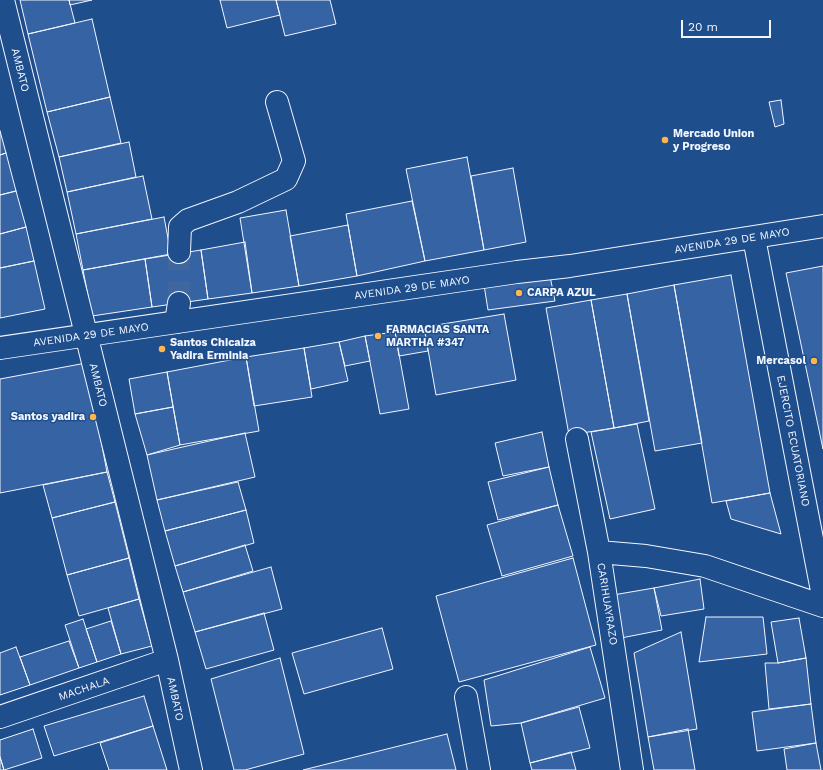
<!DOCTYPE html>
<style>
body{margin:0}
#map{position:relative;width:823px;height:770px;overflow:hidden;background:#1f4e8c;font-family:"Work Sans",sans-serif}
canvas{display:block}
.scale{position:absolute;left:681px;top:20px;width:90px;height:18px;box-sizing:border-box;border:2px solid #f2f6ff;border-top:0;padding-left:5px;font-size:12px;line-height:14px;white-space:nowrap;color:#f2f6ff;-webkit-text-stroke:3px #1f4e8c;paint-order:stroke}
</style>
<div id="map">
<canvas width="823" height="770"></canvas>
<div class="scale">20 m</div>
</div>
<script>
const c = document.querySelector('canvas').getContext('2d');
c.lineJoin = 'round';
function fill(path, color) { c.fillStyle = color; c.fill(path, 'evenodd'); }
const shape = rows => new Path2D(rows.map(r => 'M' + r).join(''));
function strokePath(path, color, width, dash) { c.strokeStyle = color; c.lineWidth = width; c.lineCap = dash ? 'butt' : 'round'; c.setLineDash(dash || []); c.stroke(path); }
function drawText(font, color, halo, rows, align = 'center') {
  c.font = font + ' "Work Sans",sans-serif'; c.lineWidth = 3; c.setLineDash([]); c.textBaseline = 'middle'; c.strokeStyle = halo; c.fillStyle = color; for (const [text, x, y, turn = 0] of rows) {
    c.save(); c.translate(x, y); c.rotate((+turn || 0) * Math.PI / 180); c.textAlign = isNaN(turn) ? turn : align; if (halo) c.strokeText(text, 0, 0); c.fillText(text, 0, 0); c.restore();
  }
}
const building = shape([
 [24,0,69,0,75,23,28,34,20,0,24,0],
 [69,0,92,0,70,5,69,0],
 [220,0,276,0,280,15,227,28,220,0],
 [276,0,330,0,336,24,285,36,276,0],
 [92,19,110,97,47,112,28,34,92,19],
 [110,97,121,143,59,157,47,112,110,97],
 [781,100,784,124,775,127,769,102,781,100],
 [0,131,6,153,0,155,0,131],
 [129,142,136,177,67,192,59,157,129,142],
 [6,153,16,191,0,195,0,155,6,153],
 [467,157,484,250,425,261,406,169,467,157],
 [513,168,526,242,484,250,471,176,513,168],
 [143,176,152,219,76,234,67,192,143,176],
 [16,191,26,227,0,234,0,195,16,191],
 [412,201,425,261,357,276,346,214,412,201],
 [286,210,299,286,252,293,240,218,286,210],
 [164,217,171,254,83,270,76,234,164,217],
 [348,225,357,276,299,286,290,236,348,225],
 [26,227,34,261,0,268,0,234,26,227],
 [245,242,252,293,208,299,201,250,245,242],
 [201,250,208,299,152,307,145,259,201,250],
 [145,259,152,307,92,316,83,270,145,259],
 [34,261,45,309,0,318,0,268,34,261],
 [823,266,823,449,786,273,823,266],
 [731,275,770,493,712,503,674,285,731,275],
 [550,276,555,301,488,310,484,285,550,276],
 [674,285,702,443,655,451,627,294,674,285],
 [627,294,649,421,614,428,591,300,627,294],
 [591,300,614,428,569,435,546,308,591,300],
 [504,314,516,380,436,395,424,327,504,314],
 [424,327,428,351,399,356,395,332,424,327],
 [395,332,409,409,380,414,365,336,395,332],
 [365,336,370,361,345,366,339,342,365,336],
 [339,342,348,381,311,389,304,348,339,342],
 [304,348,312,397,254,406,246,357,304,348],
 [246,357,259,431,180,445,167,372,246,357],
 [86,363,107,472,0,493,0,379,86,363],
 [167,372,173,407,135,414,129,379,167,372],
 [173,407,180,445,147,455,135,414,173,407],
 [637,424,655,509,610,519,591,432,637,424],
 [542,432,549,467,503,476,495,443,542,432],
 [245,433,255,477,157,500,147,455,245,433],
 [549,467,558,505,498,520,488,482,549,467],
 [107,472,115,502,52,518,43,485,107,472],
 [238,482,246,510,165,531,157,500,238,482],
 [770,493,781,534,731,519,726,501,770,493],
 [115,502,129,558,67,575,52,518,115,502],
 [558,505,573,556,502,576,487,525,558,505],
 [246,510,254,543,175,566,165,531,246,510],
 [245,545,253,571,183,592,175,566,245,545],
 [129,558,139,599,79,616,67,575,129,558],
 [573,558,596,645,459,682,436,596,573,558],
 [271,567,282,609,195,632,183,592,271,567],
 [700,579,704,609,661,616,654,588,700,579],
 [654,588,662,630,621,638,613,595,654,588],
 [139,599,152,646,121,654,108,608,139,599],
 [264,613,274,650,206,669,195,632,264,613],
 [706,617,763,617,767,654,699,662,706,617],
 [799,618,806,658,778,663,771,622,799,618],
 [83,619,97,662,79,668,65,625,83,619],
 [111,621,121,654,97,662,86,629,111,621],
 [382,628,393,669,304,694,292,653,382,628],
 [681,632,697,729,648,737,634,653,681,632],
 [69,641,79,668,30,685,20,657,69,641],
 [16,647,30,685,0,695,0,653,16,647],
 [590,647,605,698,521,723,491,726,484,680,590,647],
 [280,658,304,754,245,770,234,770,211,679,280,658],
 [806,658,811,704,769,709,765,663,778,663,806,658],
 [144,696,153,726,54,756,44,726,144,696],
 [811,704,816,743,757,751,752,712,811,704],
 [579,707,590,748,530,763,521,723,579,707],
 [153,726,167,770,109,770,100,743,153,726],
 [33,729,42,758,4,770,0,757,0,740,33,729],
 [688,729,695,770,654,770,648,737,688,729],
 [447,734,456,770,303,770,447,734],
 [816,743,821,770,787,770,784,749,816,743],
 [571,752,576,770,532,770,530,763,571,752],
 [0,757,4,770,0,770,0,757]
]);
const minorTunnel = shape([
 [179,303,179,252]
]);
const minor = shape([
 [3,0,167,660,191,770],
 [754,238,823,596],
 [179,252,180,227,188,220,238,202,286,179,294,161,277,102],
 [176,322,179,303],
 [577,439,599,552,632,770],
 [599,552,646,556,705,566,823,606],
 [466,697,479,770],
 [0,717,167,660]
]);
const major = shape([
 [0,348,517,272,570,266,823,226]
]);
const markers = [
 [665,140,4,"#ffb74d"],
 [519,293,4,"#ffb74d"],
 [378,336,4,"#ffb74d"],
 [162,349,4,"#ffb74d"],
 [814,361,4,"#ffb74d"],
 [93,417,4,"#ffb74d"]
];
const streetNames = [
 ["AMBATO",20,70,76],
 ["AVENIDA 29 DE MAYO",732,241,-9],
 ["AVENIDA 29 DE MAYO",412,288,-8],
 ["AVENIDA 29 DE MAYO",91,335,-8],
 ["AMBATO",98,385,76],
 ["EJERCITO ECUATORIANO",793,441,79],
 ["CARIHUAYRAZO",607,604,81],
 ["MACHALA",84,689,-19],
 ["AMBATO",175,699,78]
];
const poiNames = [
 ["Mercado Union",673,134],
 ["y Progreso",673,147],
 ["CARPA AZUL",527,293],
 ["FARMACIAS SANTA",386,330],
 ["MARTHA #347",386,343],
 ["Santos Chicaiza",170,343],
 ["Yadira Erminia",170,356],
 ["Mercasol",806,361,"right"],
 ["Santos yadira",85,417,"right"]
];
fill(building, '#3563a3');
strokePath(building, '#f2f6ff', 1);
strokePath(minorTunnel, '#3f679d', 22, [22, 11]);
strokePath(minor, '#f2f6ff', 24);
strokePath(major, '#f2f6ff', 24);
strokePath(minor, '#1f4e8c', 22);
strokePath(major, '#1f4e8c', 22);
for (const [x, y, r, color] of markers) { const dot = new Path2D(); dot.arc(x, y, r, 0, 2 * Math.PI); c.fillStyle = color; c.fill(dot); strokePath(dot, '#1f4e8c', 1.5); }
drawText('11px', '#f2f6ff', '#1f4e8c', streetNames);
drawText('bold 11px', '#f2f6ff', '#1f4e8c', poiNames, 'left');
</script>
